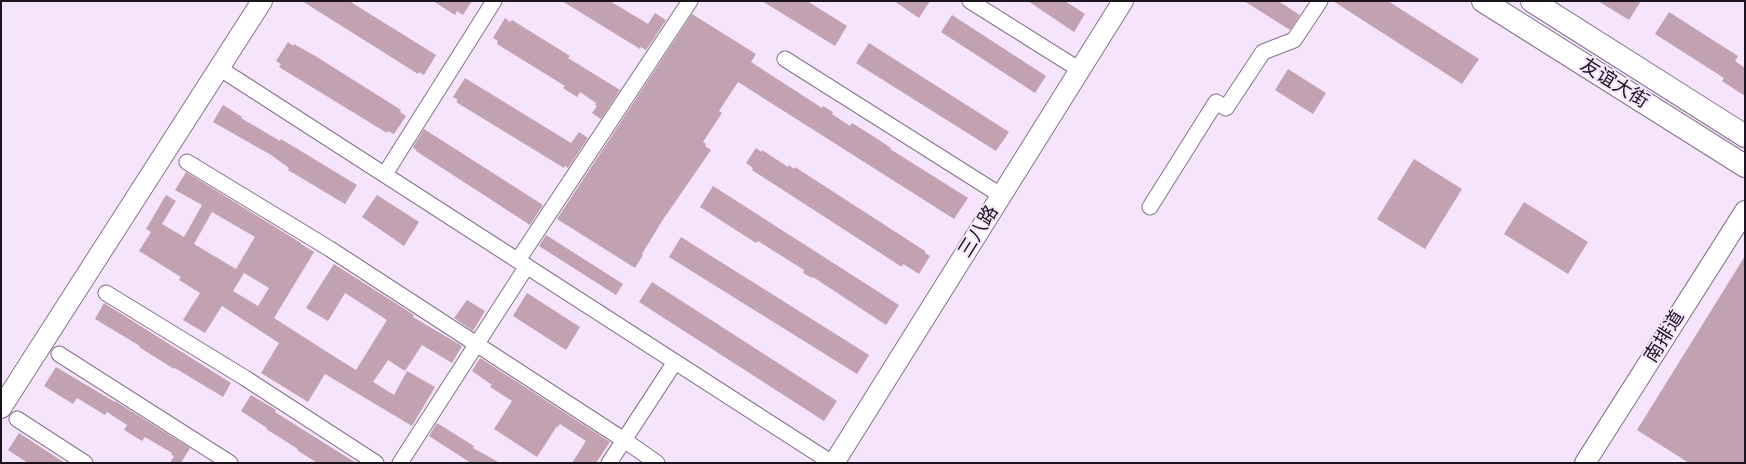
<!DOCTYPE html>
<meta charset="utf-8">
<style>
body{margin:0}
#map{position:relative;width:1746px;height:464px;overflow:hidden;background:#f5e4fb;font-family:Signika,sans-serif}
canvas{display:block}
.frame{position:absolute;inset:0;border:2px solid #1b141e;pointer-events:none}
</style>
<div id="map">
<canvas width="1746" height="464"></canvas>
<div class="frame"></div>
</div>
<script>
const c = document.querySelector('canvas').getContext('2d');
c.lineJoin = 'round';
function fill(path, color) { c.fillStyle = color; c.fill(path, 'evenodd'); }
const shape = rows => new Path2D(rows.map(r => 'M' + r).join(''));
function strokePath(path, color, width, dash) { c.strokeStyle = color; c.lineWidth = width; c.lineCap = dash ? 'butt' : 'round'; c.setLineDash(dash || []); c.stroke(path); }
function drawText(font, color, halo, rows, align = 'center') {
  c.font = font + ' Signika,"Noto Sans SC",sans-serif'; c.lineWidth = 4; c.setLineDash([]); c.textBaseline = 'middle'; c.strokeStyle = halo; c.fillStyle = color; for (const [text, x, y, turn = 0] of rows) {
    c.save(); c.translate(x, y); c.rotate((+turn || 0) * Math.PI / 180); c.textAlign = isNaN(turn) ? turn : align; if (halo) c.strokeText(text, 0, 0); c.fillText(text, 0, 0); c.restore();
  }
}
const building = shape([
 [302,1,349,1,436,55,424,75,419,72,418,74],
 [433,1,472,1,463,15,457,11,455,15],
 [562,1,610,1,648,24,655,13,666,20,646,50,641,47,640,49],
 [762,1,807,1,847,26,835,46],
 [894,1,930,1,919,18],
 [1028,1,1065,1,1085,14,1074,32],
 [1244,1,1278,1,1300,15,1290,30],
 [1333,1,1388,1,1479,59,1462,84],
 [1598,1,1641,1,1629,20],
 [1669,12,1738,56,1735,61,1745,68,1745,96,1722,81,1724,78,1655,34],
 [692,14,756,54,751,62,822,108,823,106,833,112,832,114,850,126,852,123,876,138,891,148,890,149,968,198,954,219,738,82,719,111,722,113,703,142,706,144,705,146,711,150,662,221,642,254,643,255,635,268,557,219],
 [952,15,1046,76,1035,93,941,32],
 [505,18,510,22,512,20,520,25,570,56,568,58,620,90,601,119,592,113,597,106,595,105,596,103,580,92,577,97,563,88,565,86,497,44,498,41,493,38],
 [288,42,293,46,294,44,317,57,401,110,400,112,406,116,394,134,388,131,387,133,279,67,281,64,276,61],
 [869,43,1009,132,996,151,856,63],
 [1288,69,1326,93,1313,114,1275,90],
 [465,78,571,143,579,132,588,138,568,168,565,166,564,168,456,102,458,100,453,97],
 [223,105,242,117,241,118,280,141,281,139,357,185,345,204,288,170,289,168,271,155,213,122],
 [424,129,543,205,530,225,416,151,416,150,413,147],
 [756,148,761,152,762,150,788,167,789,165,794,169,795,167,925,251,925,253,930,256,919,274,903,264,902,267,752,170,753,168,746,163],
 [1414,159,1462,189,1425,249,1377,219],
 [186,172,301,243,301,244,314,252,274,318,335,357,356,370,387,320,345,293,328,321,306,308,334,264,414,315,413,317,462,346,452,363,422,345,405,371,388,360,373,382,394,395,407,371,435,387,412,426,325,374,308,402,261,373,279,343,222,306,205,333,183,320,200,293,179,280,181,277,139,251,151,232,146,229,166,195,176,201,162,224,184,237,202,205,175,190],
 [212,212,255,237,236,269,194,244],
 [244,273,269,288,258,306,233,291],
 [713,186,899,305,886,325,813,277,812,278,803,273,804,270,758,241,756,243,700,207],
 [377,195,419,222,404,246,362,217],
 [1524,202,1588,242,1568,274,1504,234],
 [546,235,623,284,616,295,539,246],
 [681,237,869,355,857,374,669,257],
 [1745,256,1745,463,1689,463,1637,430],
 [652,282,837,401,824,421,639,302],
 [527,293,580,327,566,350,513,316],
 [467,300,485,311,473,331,454,318],
 [104,303,231,383,223,397,175,368,174,369,139,347,140,346,95,319],
 [480,358,610,442,596,463,572,463,586,441,560,424,558,427,557,426,537,457,494,429,512,401,490,387,492,385,472,371],
 [56,367,115,402,115,401,190,448,181,463,170,463,174,456,171,455,172,453,145,437,142,441,124,430,127,425,107,412,105,415,77,398,73,404,44,386],
 [251,395,276,410,275,412,356,463,317,463,297,450,298,449,266,429,267,428,241,411],
 [437,423,474,446,473,448,500,463,471,463,429,436],
 [19,433,65,463,28,463,8,450]
]);
const street = shape([
 [970,1,1080,70],
 [785,59,1002,196],
 [219,68,832,463],
 [187,162,330,249,624,440,657,463],
 [385,174,494,1],
 [1150,207,1216,102,1226,108,1263,52,1294,40,1320,1],
 [518,260,690,1],
 [106,293,245,378,376,463],
 [59,354,230,463],
 [17,419,85,463],
 [400,463,527,266],
 [609,463,675,362]
]);
const secondary = shape([
 [1,408,262,1],
 [834,463,1123,1],
 [1585,463,1745,211]
]);
const primary = shape([
 [1483,1,1745,166],
 [1532,1,1745,136]
]);
const streetNames = [
 ["友谊大街",1614,84,32],
 ["三八路",979,232,-58],
 ["南排道",1665,337,-58]
];
fill(building, '#c2a1b1');
strokePath(street, '#84728b', 17);
strokePath(secondary, '#84728b', 22);
strokePath(primary, '#84728b', 24);
strokePath(street, '#fff', 15);
strokePath(secondary, '#fff', 20);
strokePath(primary, '#fff', 22);
drawText('19px', '#1b141e', '#f5e4fb', streetNames);
</script>
